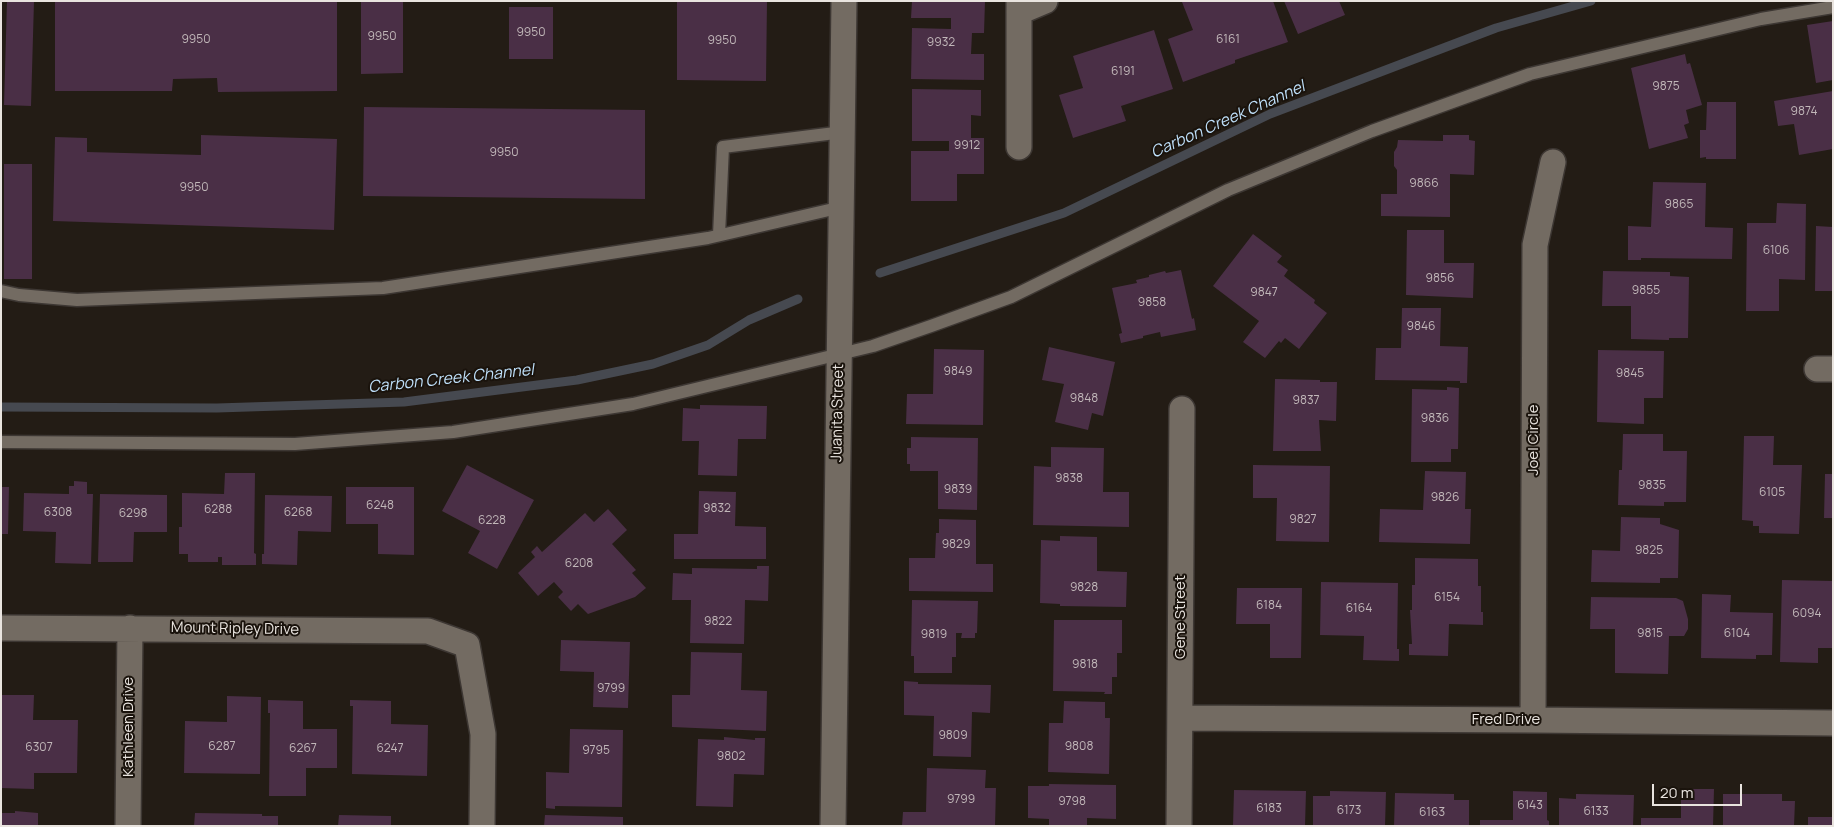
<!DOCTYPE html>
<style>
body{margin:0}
#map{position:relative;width:1834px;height:827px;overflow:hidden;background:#231c15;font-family:Manrope,sans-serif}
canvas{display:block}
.frame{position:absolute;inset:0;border:2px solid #e9e4df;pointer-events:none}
.scale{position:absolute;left:1652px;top:784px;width:90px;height:22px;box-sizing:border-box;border:2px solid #e9e4df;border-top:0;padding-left:6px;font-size:15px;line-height:18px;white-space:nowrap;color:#e9e4df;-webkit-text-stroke:4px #1a130c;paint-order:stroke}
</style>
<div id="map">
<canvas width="1834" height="827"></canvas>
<div class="frame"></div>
<div class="scale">20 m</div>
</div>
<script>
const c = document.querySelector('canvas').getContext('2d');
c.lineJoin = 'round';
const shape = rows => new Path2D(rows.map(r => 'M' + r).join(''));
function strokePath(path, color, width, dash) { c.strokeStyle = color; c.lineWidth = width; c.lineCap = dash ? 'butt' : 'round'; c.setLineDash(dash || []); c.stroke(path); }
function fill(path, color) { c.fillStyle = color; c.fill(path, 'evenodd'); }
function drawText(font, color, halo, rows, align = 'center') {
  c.font = font + ' Manrope,sans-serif'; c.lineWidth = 4; c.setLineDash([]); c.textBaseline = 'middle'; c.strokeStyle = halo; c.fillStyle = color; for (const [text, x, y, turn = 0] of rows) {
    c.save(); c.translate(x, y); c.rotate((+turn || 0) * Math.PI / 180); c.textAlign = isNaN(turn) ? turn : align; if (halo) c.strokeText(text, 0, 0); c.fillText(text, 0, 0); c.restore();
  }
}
const stream = shape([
 [880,273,1064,213,1270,114,1496,28,1591,1],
 [1,407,217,408,404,402,577,380,653,364,708,345,749,320,798,299]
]);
const building = shape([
 [7,1,34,1,31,106,4,105],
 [337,1,337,91,218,92,217,78,173,79,172,91,55,91,55,2],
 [361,1,403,1,403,73,361,74],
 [677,1,767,1,766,81,677,80],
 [912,1,985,1,984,33,972,33,971,54,984,54,984,80,911,79,912,28,951,29,951,18,911,18],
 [1185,1,1273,1,1288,42,1235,60,1235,63,1183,82,1168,39,1193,30,1182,2],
 [1284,1,1339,1,1345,15,1298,34],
 [509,7,553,7,553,59,509,59],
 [1833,21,1833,80,1816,83,1807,25],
 [1154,30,1173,89,1121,106,1126,121,1073,138,1059,95,1083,88,1073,56],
 [1685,54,1687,64,1690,63,1702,105,1686,110,1689,123,1684,125,1688,138,1649,149,1631,68],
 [912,89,981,90,981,116,971,115,971,138,984,138,984,174,957,174,957,201,911,201,911,151,949,151,949,141,912,141],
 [1833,91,1833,149,1799,155,1794,124,1778,126,1774,101],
 [1707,102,1736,102,1736,159,1706,159,1706,157,1700,158,1700,130,1706,130],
 [364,107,645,110,645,199,363,196],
 [201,135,337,139,334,230,53,221,55,137,87,138,87,152,201,155],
 [1443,135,1469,135,1469,140,1475,141,1474,175,1450,174,1450,217,1381,216,1381,194,1397,194,1397,170,1394,166,1394,152,1397,147,1398,140,1443,141],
 [4,164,32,164,32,279,4,279],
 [1653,182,1706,183,1705,227,1733,228,1732,259,1641,258,1641,260,1628,260,1628,226,1651,227],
 [1777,203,1806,204,1805,280,1779,279,1779,311,1746,311,1747,223,1776,223],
 [1816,226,1833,227,1833,291,1815,291],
 [1407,230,1444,230,1444,263,1474,263,1473,298,1406,295],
 [1253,234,1282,256,1277,262,1288,270,1284,276,1315,300,1314,303,1327,313,1299,349,1285,338,1281,343,1279,341,1265,358,1243,342,1259,321,1213,286],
 [1181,270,1192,319,1194,318,1196,330,1161,337,1160,332,1143,336,1143,338,1121,343,1119,334,1122,333,1112,288,1137,283,1136,280,1149,277,1149,275,1165,271,1166,273],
 [1603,271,1670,272,1670,276,1689,277,1688,338,1669,338,1669,340,1631,339,1631,306,1602,306],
 [1402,308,1441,308,1440,346,1468,347,1467,383,1460,383,1460,381,1375,380,1376,348,1401,348],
 [1049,347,1115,362,1103,416,1092,413,1088,430,1055,422,1064,384,1042,380],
 [934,349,984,350,983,425,906,424,907,394,933,394],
 [1598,350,1664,351,1663,398,1644,398,1644,424,1597,422],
 [1275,379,1320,380,1320,382,1337,382,1336,421,1319,420,1321,451,1273,451],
 [1447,387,1459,388,1458,449,1451,449,1451,462,1411,462,1412,389,1447,390],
 [700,405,767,406,766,439,738,439,737,476,698,475,699,441,682,441,683,408,700,409],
 [1623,434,1663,434,1663,451,1687,451,1686,502,1664,502,1664,506,1618,505,1619,470,1622,470],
 [1744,436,1774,436,1773,465,1802,465,1799,534,1759,533,1759,526,1753,526,1753,521,1742,520],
 [911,437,978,438,977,510,938,509,938,471,910,471,910,464,907,464,907,448,911,448],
 [1051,447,1104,448,1103,492,1129,492,1129,527,1033,525,1034,466,1051,467],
 [467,465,534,500,497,569,468,553,480,531,442,511],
 [1253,465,1330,466,1329,542,1276,541,1277,498,1253,498],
 [1425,471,1466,472,1465,509,1471,509,1470,544,1379,542,1380,509,1423,510],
 [225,473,255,473,254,553,256,554,256,565,222,565,222,557,218,557,218,562,188,562,188,554,179,554,179,527,182,527,182,493,224,494],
 [1825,474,1833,474,1833,518,1824,518],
 [74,481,87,482,87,494,93,494,91,564,55,563,56,532,23,531,24,493,69,494,69,486,74,486],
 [1,487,9,487,8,534,1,534],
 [346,487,414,487,414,555,378,554,378,524,346,524],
 [699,491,736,492,735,526,766,527,766,559,674,559,674,534,698,534],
 [100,494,167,495,167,532,134,532,133,562,98,562],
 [265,495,332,496,331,532,298,531,297,565,262,564,262,554,264,554],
 [608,509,627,530,612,544,636,570,632,573,646,588,635,597,588,614,578,604,571,611,558,597,563,592,554,582,538,596,518,573,535,557,531,552,537,546,542,552,585,513,594,522],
 [1621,517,1660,518,1660,524,1679,530,1678,578,1660,578,1660,583,1591,582,1592,550,1620,551],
 [939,519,976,520,976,564,993,564,993,592,909,591,909,558,935,558,936,533,939,533],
 [1060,536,1097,537,1097,571,1127,572,1126,607,1060,606,1060,604,1040,603,1041,540,1060,541],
 [1415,558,1478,559,1478,586,1481,586,1481,612,1483,612,1483,625,1449,624,1448,656,1409,655,1409,644,1412,644,1410,610,1412,610,1412,585,1415,585],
 [757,566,769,566,768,601,745,600,744,644,690,643,691,600,672,600,673,573,692,574,692,568,757,569],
 [1782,580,1833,581,1833,648,1818,648,1818,663,1780,662],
 [1321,582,1398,583,1397,649,1399,649,1399,661,1363,660,1364,636,1320,635],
 [1237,588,1302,588,1301,658,1270,658,1270,624,1236,624],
 [1702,594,1731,595,1730,612,1773,613,1772,655,1756,655,1756,659,1701,658],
 [1591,597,1676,598,1683,601,1688,619,1688,629,1684,636,1669,636,1668,674,1615,673,1615,629,1590,629],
 [912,600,978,601,977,633,975,633,975,638,961,638,962,633,956,633,956,657,952,657,952,673,914,673,914,656,911,656],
 [1054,620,1122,620,1122,653,1117,653,1117,677,1112,677,1112,694,1104,694,1105,692,1053,691],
 [561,640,630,642,628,708,593,707,594,672,560,671],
 [691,652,742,653,741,690,767,691,766,731,672,727,672,695,690,695],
 [904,681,918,682,918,684,991,685,990,713,972,712,971,757,933,756,934,716,904,715],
 [1,695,34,695,33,720,78,720,77,773,34,773,34,789,1,788],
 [227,696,261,697,260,774,184,773,185,721,227,722],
 [268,700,303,701,303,729,337,729,337,768,306,768,306,796,269,796,270,713,268,713],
 [350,700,391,701,391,724,428,725,427,776,352,774,353,706,350,706],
 [1064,701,1105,702,1105,718,1110,718,1109,774,1048,772,1049,723,1063,723],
 [570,729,623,730,622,807,555,806,555,809,546,808,546,772,569,773],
 [724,737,755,740,755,738,765,738,764,775,734,774,733,807,696,806,698,739,724,740],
 [927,768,986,770,985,788,996,788,995,826,902,826,903,812,926,812],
 [1049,784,1116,785,1116,819,1087,818,1087,826,1049,826,1049,819,1028,818,1028,786,1049,786],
 [1681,789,1714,789,1713,826,1641,826,1641,818,1681,818],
 [1234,790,1306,791,1305,826,1233,826],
 [1330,791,1386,792,1385,826,1313,826,1313,796,1330,796],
 [1513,791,1547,792,1547,820,1549,821,1549,826,1480,826,1480,820,1513,820],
 [1395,793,1454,794,1454,800,1469,800,1469,826,1394,826],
 [1576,794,1634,795,1633,826,1559,826,1559,798,1576,799],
 [1723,794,1782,794,1782,801,1795,801,1794,826,1723,826],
 [15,811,38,813,38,826,1,826,1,813,15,813],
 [195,813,262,814,262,816,278,816,278,826,194,826],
 [339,815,391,816,391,826,338,826],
 [545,815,623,817,623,826,544,826],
 [1808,817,1833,817,1833,826,1808,826]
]);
const service = shape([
 [719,235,723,147,843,132],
 [1,291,19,295,77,300,383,288,708,238,842,207],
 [1,442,295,444,453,432,633,404,873,346,931,326,1011,297,1228,190,1372,131,1530,74,1761,19,1833,7]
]);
const minor = shape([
 [1019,12,1045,1],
 [1019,147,1019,1],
 [1817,369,1833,369],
 [1,628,428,631,467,645,483,734,482,826],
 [1180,718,1533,720,1833,723],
 [1533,720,1535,245,1553,162],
 [128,826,130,628],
 [833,826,844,1],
 [1179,826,1182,409]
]);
const numberNames = [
 ["9950",531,33],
 ["9950",382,37],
 ["9950",196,40],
 ["6161",1228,40],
 ["9950",722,41],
 ["9932",941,43],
 ["6191",1123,72],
 ["9875",1666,87],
 ["9874",1804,112],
 ["9912",967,146],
 ["9950",504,153],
 ["9866",1424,184],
 ["9950",194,188],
 ["9865",1679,205],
 ["6106",1776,251],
 ["9856",1440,279],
 ["9855",1646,291],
 ["9847",1264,293],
 ["9858",1152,303],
 ["9846",1421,327],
 ["9849",958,372],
 ["9845",1630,374],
 ["9848",1084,399],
 ["9837",1306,401],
 ["9836",1435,419],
 ["9838",1069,479],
 ["9835",1652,486],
 ["9839",958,490],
 ["6105",1772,493],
 ["9826",1445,498],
 ["6248",380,506],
 ["9832",717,509],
 ["6288",218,510],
 ["6308",58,513],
 ["6268",298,513],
 ["6298",133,514],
 ["9827",1303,520],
 ["6228",492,521],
 ["9829",956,545],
 ["9825",1649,551],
 ["6208",579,564],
 ["9828",1084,588],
 ["6154",1447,598],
 ["6184",1269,606],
 ["6164",1359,609],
 ["6094",1807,614],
 ["9822",718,622],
 ["9815",1650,634],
 ["6104",1737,634],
 ["9819",934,635],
 ["9818",1085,665],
 ["9799",611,689],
 ["9809",953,736],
 ["6287",222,747],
 ["9808",1079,747],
 ["6307",39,748],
 ["6267",303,749],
 ["6247",390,749],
 ["9795",596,751],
 ["9802",731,757],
 ["9799",961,800],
 ["9798",1072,802],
 ["6143",1530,806],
 ["6183",1269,809],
 ["6173",1349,811],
 ["6133",1596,812],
 ["6163",1432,813]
];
const streetNames = [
 ["Juanita Street",838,413,-89],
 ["Joel Circle",1534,440,-90],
 ["Gene Street",1181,617,-90],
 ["Mount Ripley Drive",235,629,1],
 ["Fred Drive",1506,720],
 ["Kathleen Drive",129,727,-90]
];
const waterNames = [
 ["Carbon Creek Channel",1228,120,-24],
 ["Carbon Creek Channel",451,379,-6]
];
strokePath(stream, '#464950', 9);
fill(building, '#4a2f46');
strokePath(service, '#3d3733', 15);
strokePath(minor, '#3d3733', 28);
strokePath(service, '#736b62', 12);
strokePath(minor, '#736b62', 25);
drawText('12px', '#c1b7b9', null, numberNames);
drawText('15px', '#e9e4df', '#1a130c', streetNames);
drawText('italic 16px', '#bedff9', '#1a130c', waterNames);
</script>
